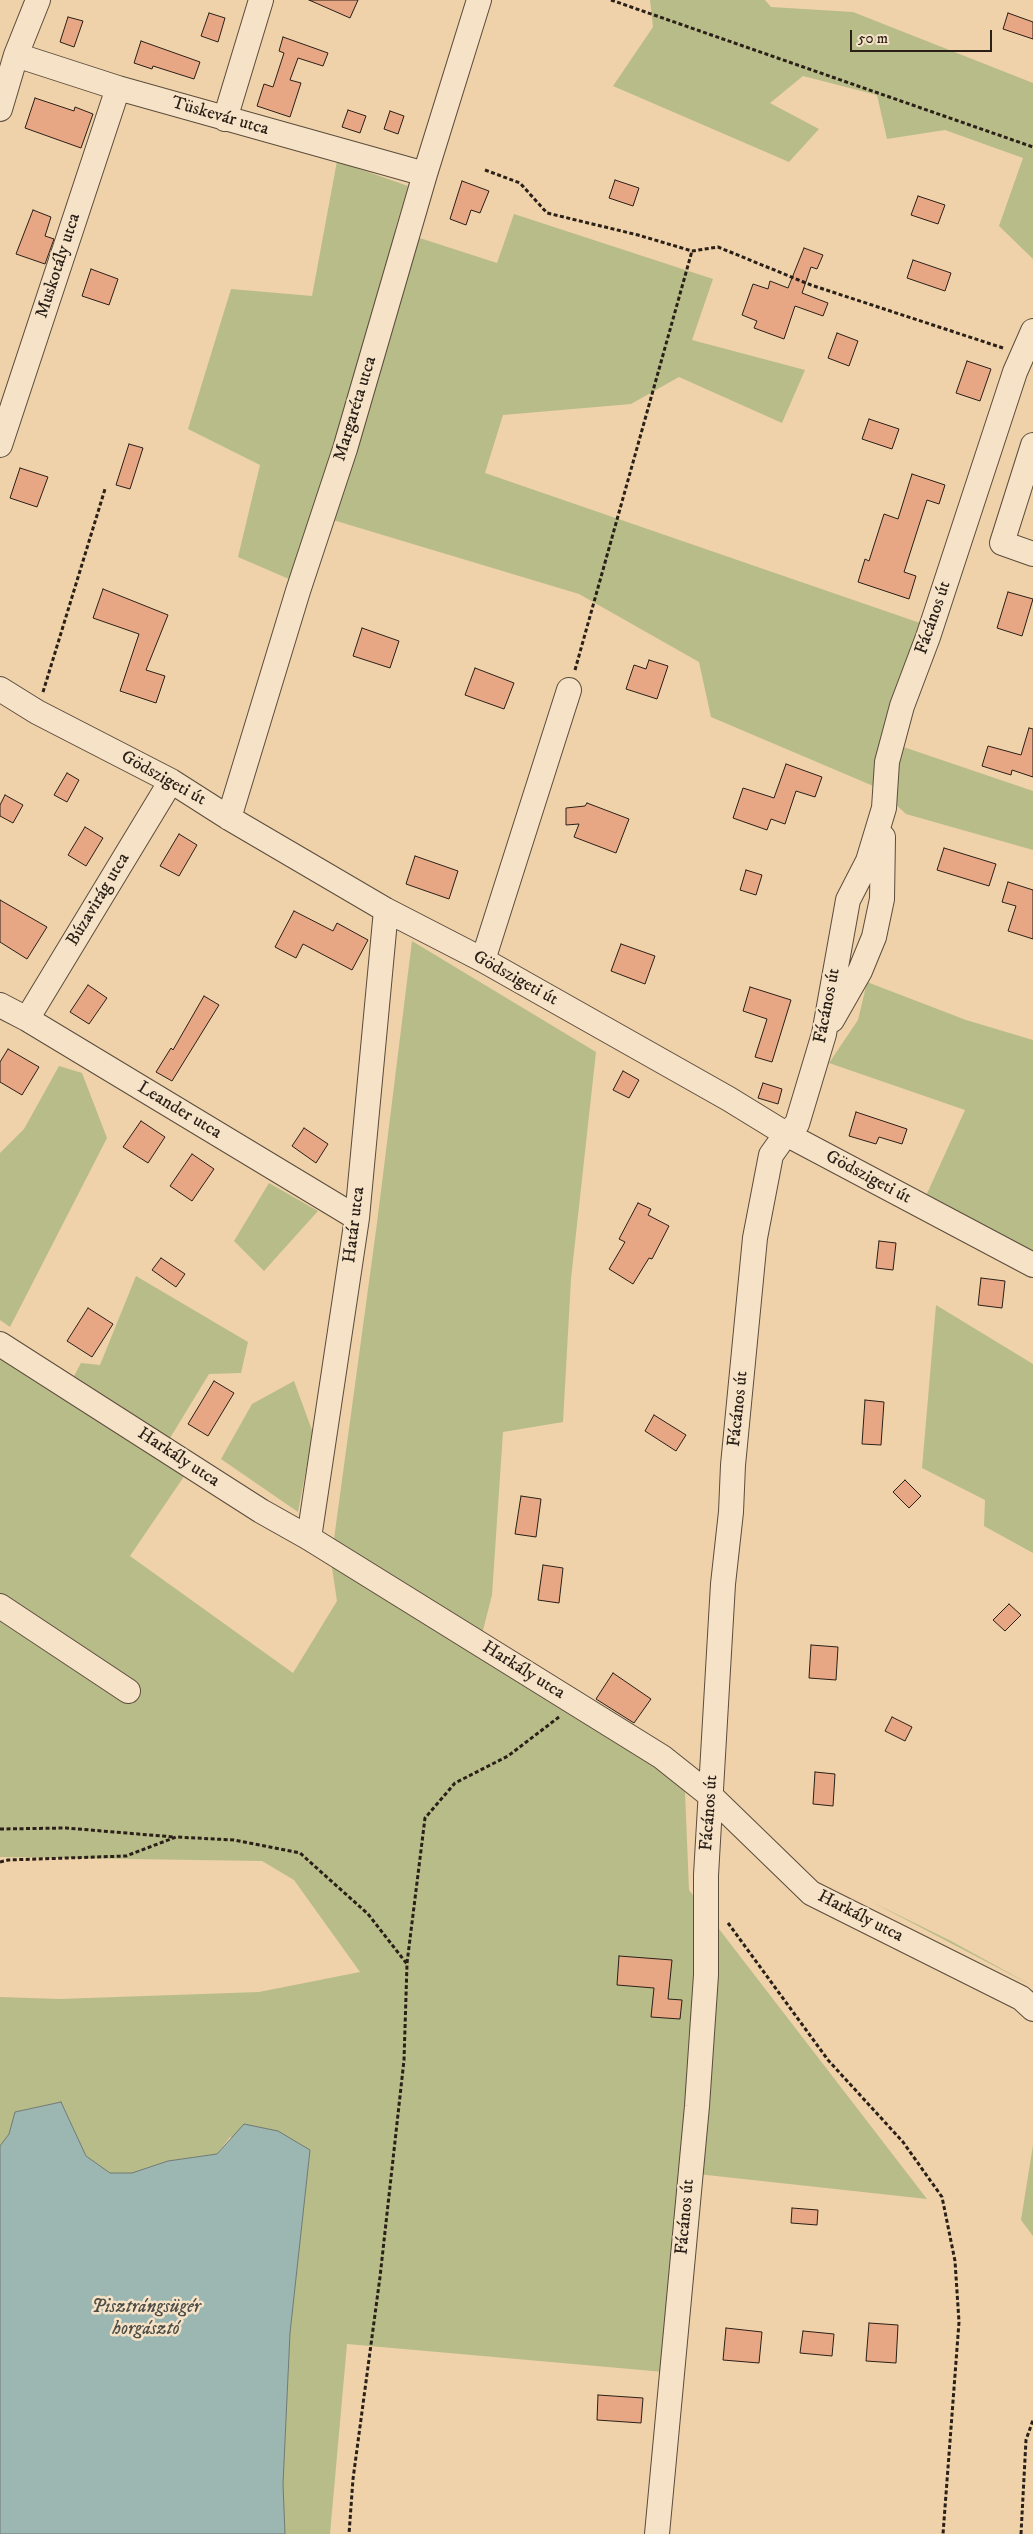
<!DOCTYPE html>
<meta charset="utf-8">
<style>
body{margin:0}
#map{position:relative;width:1033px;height:2534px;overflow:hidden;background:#efd2a9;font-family:"IM FELL DW Pica",serif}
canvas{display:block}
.scale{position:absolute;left:850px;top:30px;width:142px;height:22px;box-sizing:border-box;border:2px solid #2a2018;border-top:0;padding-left:6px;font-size:15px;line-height:18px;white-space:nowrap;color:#2a2018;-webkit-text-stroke:4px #f5e2c7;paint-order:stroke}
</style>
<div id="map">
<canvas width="1033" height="2534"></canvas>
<div class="scale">50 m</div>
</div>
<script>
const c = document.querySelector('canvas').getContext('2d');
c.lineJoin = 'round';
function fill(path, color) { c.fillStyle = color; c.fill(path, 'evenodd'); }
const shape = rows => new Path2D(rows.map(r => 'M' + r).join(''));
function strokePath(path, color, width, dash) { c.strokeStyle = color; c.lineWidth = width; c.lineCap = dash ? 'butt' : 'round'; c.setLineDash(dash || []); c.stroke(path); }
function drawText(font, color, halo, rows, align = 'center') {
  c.font = font + ' "IM FELL DW Pica",serif'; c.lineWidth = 5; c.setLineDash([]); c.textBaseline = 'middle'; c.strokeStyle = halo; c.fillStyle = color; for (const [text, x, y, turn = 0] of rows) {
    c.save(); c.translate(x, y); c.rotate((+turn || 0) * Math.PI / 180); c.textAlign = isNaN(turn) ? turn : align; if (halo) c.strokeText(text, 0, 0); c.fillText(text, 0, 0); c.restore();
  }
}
const green = shape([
 [650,0,765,0,771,7,853,12,1033,83,1033,259,999,226,1023,158,945,130,887,139,877,95,803,76,770,103,819,129,789,162,613,86,653,27],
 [337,161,408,186,395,230,497,263,514,214,713,279,692,340,805,370,782,423,679,377,631,404,503,415,485,473,923,624,880,739,1033,791,1033,850,906,814,878,788,711,717,699,662,579,594,333,520,312,589,238,557,260,465,188,429,231,289,312,296],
 [412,941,596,1052,571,1279,563,1422,503,1432,492,1595,481,1638,684,1767,689,1890,927,2199,679,2172,664,2372,347,2344,330,2534,285,2534,283,2484,290,2333,310,2150,230,2137,217,2154,168,2161,132,2173,110,2173,86,2156,61,2102,15,2112,9,2134,0,2146,0,1997,60,1999,259,1992,360,1972,294,1880,262,1861,0,1857,0,1359,187,1472,130,1556,293,1673,337,1601,331,1561,377,1223],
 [867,982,966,1020,1033,1040,1033,1256,925,1198,965,1110,829,1063,858,1020],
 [59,1066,82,1073,107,1138,10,1327,0,1320,0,1153,24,1129],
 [269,1183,318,1211,264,1271,234,1241],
 [136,1276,248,1342,241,1373,209,1374,170,1438,74,1376,81,1363,100,1365],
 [936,1305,1033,1364,1033,1553,984,1526,985,1500,922,1468],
 [294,1381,313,1433,298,1512,221,1459,252,1404],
 [870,1901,951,1941,1033,1986],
 [1033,2145,1033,2236,1021,2220]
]);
const water = shape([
 [61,2102,86,2156,110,2173,132,2173,168,2161,217,2154,244,2124,278,2131,310,2150,290,2333,283,2484,285,2534,0,2534,0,2146,9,2134,15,2112,61,2102]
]);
const building = shape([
 [309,0,358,0,350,18,309,0],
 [209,13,225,18,218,42,201,36,209,13],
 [1008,13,1033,22,1033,39,1003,29,1008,13],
 [68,17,83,21,74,47,60,42,68,17],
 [283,37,328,53,323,66,298,58,290,80,301,83,290,117,257,106,264,84,273,87,284,53,279,51,283,37],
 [141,41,200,62,194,79,153,66,152,69,134,63,141,41],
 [35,98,74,111,75,107,93,114,81,148,25,128,35,98],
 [348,110,366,116,360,133,342,127,348,110],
 [390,111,404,116,398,134,384,129,390,111],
 [615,180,639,188,633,206,609,198,615,180],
 [462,181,489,191,480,213,471,210,466,225,450,219,462,181],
 [918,196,945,205,938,224,911,215,918,196],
 [33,210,51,217,45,236,54,239,45,264,16,254,33,210],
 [804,248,823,255,817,269,811,267,802,293,828,303,823,316,795,306,784,339,754,328,757,321,742,315,753,284,768,289,770,281,788,288,804,248],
 [913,260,951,273,945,291,907,278,913,260],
 [91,269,118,279,109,305,82,296,91,269],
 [837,333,858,341,849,366,828,358,837,333],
 [967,361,991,369,980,401,956,393,967,361],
 [869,419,899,429,892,449,862,439,869,419],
 [129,444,143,448,130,489,116,485,129,444],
 [20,468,48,477,37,507,10,498,20,468],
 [912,474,945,485,939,504,927,500,904,572,916,576,909,599,858,582,865,559,869,561,884,514,898,519,912,474],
 [103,589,168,615,146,670,165,676,156,703,120,691,139,634,93,618,103,589],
 [1008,592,1033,599,1022,636,997,628,1008,592],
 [362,628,399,641,390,668,353,656,362,628],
 [649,660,668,666,657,699,626,689,634,665,646,669,649,660],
 [475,668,514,683,504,709,465,695,475,668],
 [1029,728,1033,729,1033,777,1012,770,1011,775,982,766,988,746,1021,755,1029,728],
 [786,764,822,777,815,797,796,791,785,824,771,819,767,830,733,818,743,788,774,798,786,764],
 [67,773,79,780,67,802,54,795,67,773],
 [5,795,23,805,13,823,0,816,0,805,5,795],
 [587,803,629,819,616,853,574,837,579,824,566,825,566,808,585,806,587,803],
 [85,827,103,838,86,866,68,855,85,827],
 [179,834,197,845,179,876,160,866,179,834],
 [944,848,996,864,989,886,937,870,944,848],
 [415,856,458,871,449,899,406,884,415,856],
 [746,870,762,875,756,895,740,890,746,870],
 [1008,882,1033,890,1033,939,1008,931,1016,906,1002,902,1008,882],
 [0,900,47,927,27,959,0,942,0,900],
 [294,911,333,931,337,923,368,940,352,970,303,944,296,958,275,947,294,911],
 [621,944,655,956,645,984,611,971,621,944],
 [88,985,107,998,89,1024,70,1012,88,985],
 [750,987,791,1000,772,1062,755,1057,767,1019,743,1011,750,987],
 [204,996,219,1005,172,1081,156,1072,171,1048,173,1050,204,996],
 [8,1049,39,1067,22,1095,0,1082,0,1062,8,1049],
 [623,1071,639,1080,629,1098,613,1090,623,1071],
 [763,1083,782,1089,778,1104,758,1098,763,1083],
 [856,1112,907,1129,902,1144,879,1137,876,1144,849,1136,856,1112],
 [141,1121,165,1137,148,1163,123,1147,141,1121],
 [304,1128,328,1144,316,1163,292,1146,304,1128],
 [192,1154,214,1169,192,1201,170,1186,192,1154],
 [638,1203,651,1209,648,1215,669,1226,652,1259,649,1258,633,1284,609,1269,625,1242,619,1239,638,1203],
 [879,1241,896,1243,893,1270,876,1268,879,1241],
 [161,1258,185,1274,176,1287,152,1270,161,1258],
 [981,1278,1005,1281,1002,1308,978,1305,981,1278],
 [88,1308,113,1324,92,1357,67,1341,88,1308],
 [214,1381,234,1393,208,1436,188,1424,214,1381],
 [865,1400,884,1402,881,1445,862,1444,865,1400],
 [654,1415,686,1435,676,1451,645,1431,654,1415],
 [905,1480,921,1496,909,1508,893,1492,905,1480],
 [521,1496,541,1499,536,1537,515,1534,521,1496],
 [543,1565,563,1568,559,1603,538,1600,543,1565],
 [1009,1604,1021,1615,1005,1631,993,1620,1009,1604],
 [811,1645,838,1647,836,1680,809,1678,811,1645],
 [613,1673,651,1699,634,1723,596,1699,613,1673],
 [892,1717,912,1727,905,1741,885,1731,892,1717],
 [815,1772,835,1774,833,1806,813,1804,815,1772],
 [619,1956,672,1960,668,1999,682,2000,680,2019,651,2017,654,1988,617,1985,619,1956],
 [792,2208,818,2210,817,2225,791,2223,792,2208],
 [869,2323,898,2325,896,2363,866,2361,869,2323],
 [726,2328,762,2332,759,2363,723,2360,726,2328],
 [803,2331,834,2334,832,2356,800,2353,803,2331],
 [598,2395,643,2398,641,2423,597,2420,598,2395]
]);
const path = shape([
 [611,0,1033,147],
 [485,170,520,183,547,213,638,235,692,251,718,247,811,285,1003,348],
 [575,670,692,251],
 [43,692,105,489],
 [0,1829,66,1828,174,1837],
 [0,1862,8,1860,126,1856,176,1837,234,1840,300,1853,368,1914,407,1964,404,2060,380,2277,353,2479,349,2534],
 [728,1923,828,2060,903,2142,942,2197,955,2261,959,2322,943,2534],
 [407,1963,425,1818,455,1783,508,1756,559,1717],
 [1021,2534,1026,2440,1033,2420]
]);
const minor = shape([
 [16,55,118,88,425,174],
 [0,109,16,55,38,0],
 [225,119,261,0],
 [0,445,118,88],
 [1033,445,1002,543,1033,554],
 [0,689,37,712,171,781,229,818,386,910,483,960,729,1099,786,1134,1033,1265],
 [229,818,298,591,345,449,425,174,479,0],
 [483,960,569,690],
 [0,1005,27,1019,357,1218],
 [27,1019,171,781],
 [832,1020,860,971,874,937,882,899,883,837],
 [0,1344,261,1511,309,1538,662,1757,711,1796,811,1893,1021,1998,1033,2009],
 [309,1538,357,1218,386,910],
 [0,1606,128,1691],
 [657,2534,697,2106,706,1975,706,1875,723,1584,731,1512,733,1465,755,1238,771,1155,786,1134,797,1124,824,1034,848,900,868,861,884,808,887,762,902,706,928,637,1015,372,1033,331]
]);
const streetNames = [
 ["Tüskevár utca",220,117,16],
 ["Muskotály utca",59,266,-72],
 ["Margaréta utca",356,409,-73],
 ["Fácános út",934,618,-71],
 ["Gödszigeti út",163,779,29],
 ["Búzavirág utca",99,900,-59],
 ["Gödszigeti út",515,979,29],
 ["Fácános út",828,1006,-79],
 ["Leander utca",179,1111,31],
 ["Gödszigeti út",868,1178,28],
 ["Határ utca",355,1225,-83],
 ["Fácános út",739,1409,-84],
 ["Harkály utca",178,1458,33],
 ["Harkály utca",523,1671,32],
 ["Fácános út",710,1813,-86],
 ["Harkály utca",860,1917,27],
 ["Fácános út",686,2217,-85]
];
const waterNames = [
 ["Pisztrángsügér",146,2308],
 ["horgásztó",146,2330]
];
fill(green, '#b8bc89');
fill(water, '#9cb6b1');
strokePath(water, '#6e7a74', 1);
fill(building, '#e7a684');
strokePath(building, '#2a2018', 1);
strokePath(minor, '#5b4c3c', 26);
strokePath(path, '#2a2018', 3, [4, 2.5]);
strokePath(minor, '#f5e2c7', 24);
drawText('18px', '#2a2018', '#f5e2c7', streetNames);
drawText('italic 19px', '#4c4d46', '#f5e2c7', waterNames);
</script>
